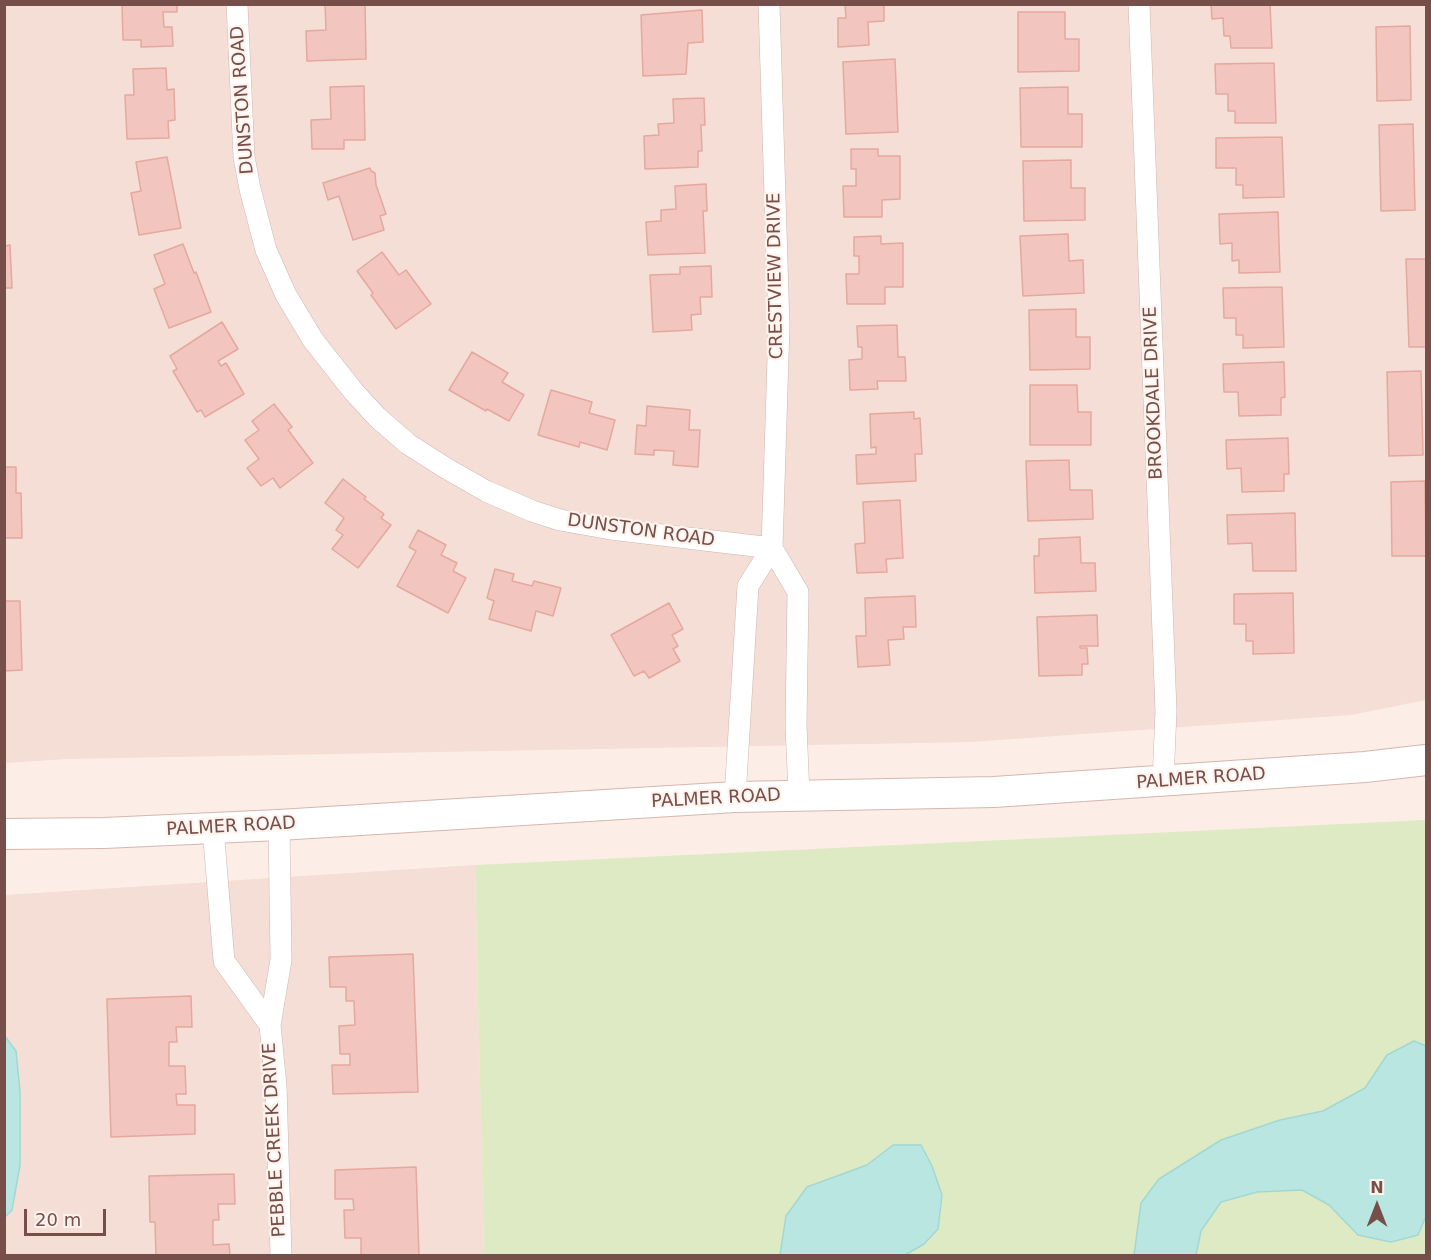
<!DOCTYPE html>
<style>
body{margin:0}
#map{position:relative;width:1431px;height:1260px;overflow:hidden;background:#fceee6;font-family:"DejaVu Sans",sans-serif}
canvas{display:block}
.frame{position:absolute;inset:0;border:6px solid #764f4b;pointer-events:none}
.north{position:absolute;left:1347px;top:1176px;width:60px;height:60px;-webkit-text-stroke:4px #fff3ed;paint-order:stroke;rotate:0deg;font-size:16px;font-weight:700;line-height:24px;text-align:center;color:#764f4b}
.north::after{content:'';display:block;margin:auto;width:21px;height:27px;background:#764f4b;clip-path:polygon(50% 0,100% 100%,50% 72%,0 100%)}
.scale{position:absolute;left:24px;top:1209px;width:82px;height:27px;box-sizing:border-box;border:3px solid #764f4b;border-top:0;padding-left:8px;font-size:18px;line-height:21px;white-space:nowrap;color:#764f4b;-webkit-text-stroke:4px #fff3ed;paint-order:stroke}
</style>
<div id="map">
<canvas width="1431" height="1260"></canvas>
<div class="frame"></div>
<div class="north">N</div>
<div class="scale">20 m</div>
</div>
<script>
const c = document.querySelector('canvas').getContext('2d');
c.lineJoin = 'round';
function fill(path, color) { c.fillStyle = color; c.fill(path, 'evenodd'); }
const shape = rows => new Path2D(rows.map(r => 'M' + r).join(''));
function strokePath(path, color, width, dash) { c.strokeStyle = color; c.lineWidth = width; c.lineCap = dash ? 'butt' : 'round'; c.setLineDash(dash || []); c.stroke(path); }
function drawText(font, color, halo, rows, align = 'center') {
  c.font = font + ' "DejaVu Sans",sans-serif'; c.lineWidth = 4.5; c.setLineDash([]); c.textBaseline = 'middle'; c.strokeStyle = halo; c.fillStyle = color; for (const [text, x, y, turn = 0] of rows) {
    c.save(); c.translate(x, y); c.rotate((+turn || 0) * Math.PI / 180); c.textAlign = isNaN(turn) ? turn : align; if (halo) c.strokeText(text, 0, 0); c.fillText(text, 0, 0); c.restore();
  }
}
const residential = shape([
 [5,5,1426,5,1426,700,1351,715,971,742,67,759,5,763],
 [475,865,484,1255,5,1256,5,895]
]);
const green = shape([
 [1426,820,1426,1255,484,1255,475,865]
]);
const water = shape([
 [4,1035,16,1051,20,1092,20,1165,12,1210,5,1217,4,1035],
 [1414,1041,1426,1046,1426,1216,1418,1235,1391,1242,1358,1235,1329,1205,1302,1190,1257,1192,1221,1202,1201,1231,1196,1255,1134,1255,1141,1203,1159,1179,1221,1140,1280,1120,1323,1111,1365,1088,1387,1055,1414,1041],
 [893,1145,921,1145,932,1166,942,1195,938,1229,924,1244,905,1255,780,1255,786,1216,807,1187,867,1165,893,1145]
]);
const building = shape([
 [122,4,177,4,177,12,163,12,164,27,172,27,173,46,141,47,141,40,123,40,122,4],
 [325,4,365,4,366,59,307,61,306,31,326,30,325,4],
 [845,4,884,4,884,21,868,22,869,45,838,47,838,18,846,18,845,4],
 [1211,4,1270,4,1272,48,1231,48,1230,36,1224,36,1223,18,1212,19,1211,4],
 [702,10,703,42,688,43,686,74,643,76,641,15,702,10],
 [1018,12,1065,12,1065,39,1079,39,1079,71,1018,72,1018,12],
 [1410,26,1411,100,1377,101,1376,27,1410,26],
 [895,59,898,132,846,134,843,62,895,59],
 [1274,63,1276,123,1235,123,1235,111,1228,111,1228,94,1216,94,1215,64,1274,63],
 [166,68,167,90,174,89,175,120,168,121,169,138,127,139,125,95,134,95,133,69,166,68],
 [364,86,365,140,344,140,344,149,312,149,311,120,331,119,330,87,364,86],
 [1068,87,1068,114,1082,114,1082,147,1021,147,1020,88,1068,87],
 [704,98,705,125,701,125,702,151,698,151,698,167,645,169,644,136,659,135,658,124,674,123,673,99,704,98],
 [1413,124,1415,210,1381,211,1379,125,1413,124],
 [1282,137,1284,197,1243,198,1243,185,1236,185,1236,168,1216,168,1216,138,1282,137],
 [851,149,878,149,878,156,900,156,900,199,882,200,882,217,844,217,843,186,856,186,856,169,851,169,851,149],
 [167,157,181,228,139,235,131,193,141,191,136,162,167,157],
 [1071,160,1071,188,1085,188,1085,220,1024,221,1023,161,1071,160],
 [370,168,371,171,375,173,376,185,386,214,380,216,384,230,353,240,339,196,328,200,323,183,370,168],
 [706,184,707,211,703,211,705,253,648,255,646,222,661,221,661,210,676,209,675,186,706,184],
 [1278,212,1280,272,1239,273,1239,260,1232,261,1232,243,1220,244,1219,214,1278,212],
 [1068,234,1069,261,1083,260,1084,293,1023,296,1020,236,1068,234],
 [881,236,881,244,903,243,903,287,885,287,885,304,847,304,846,274,859,274,859,256,854,256,854,237,881,236],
 [4,240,5,246,10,245,12,288,4,288,4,240],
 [183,244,194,273,196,272,211,312,169,328,154,289,165,284,154,255,183,244],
 [382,252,399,275,406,270,431,304,396,329,371,295,373,293,357,271,382,252],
 [1406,259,1426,259,1426,347,1409,347,1406,259],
 [711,266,712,297,700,297,701,314,691,315,692,330,653,332,650,275,680,274,680,267,711,266],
 [1282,287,1284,347,1243,348,1243,335,1236,335,1236,318,1224,318,1223,288,1282,287],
 [1076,309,1076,337,1090,337,1090,369,1030,370,1029,310,1076,309],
 [222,322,238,349,218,361,221,366,226,363,244,394,205,417,201,410,197,412,173,371,177,369,170,356,222,322],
 [897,325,898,357,905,357,906,381,877,381,878,389,850,390,849,360,862,359,862,347,858,347,857,326,897,325],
 [472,352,508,373,502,382,524,395,509,421,487,409,486,411,449,390,472,352],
 [1284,362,1285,397,1281,398,1281,415,1239,416,1238,392,1224,392,1223,364,1284,362],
 [1421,371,1423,455,1389,456,1387,372,1421,371],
 [1030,385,1077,385,1078,412,1091,412,1091,445,1030,445,1030,385],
 [551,390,592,402,589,413,615,420,607,450,580,442,579,447,538,435,551,390],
 [274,404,292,427,288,430,313,463,280,488,273,478,261,486,247,468,259,459,245,440,259,430,252,421,274,404],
 [647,406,690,410,689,430,700,430,698,467,673,465,674,451,654,450,654,455,635,454,637,425,646,426,647,406],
 [914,412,914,419,920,418,922,454,915,454,916,481,857,484,856,455,876,454,876,447,871,448,870,414,914,412],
 [1288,438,1289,474,1284,474,1284,491,1242,492,1241,468,1227,469,1226,440,1288,438],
 [1069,460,1070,490,1092,490,1093,519,1028,521,1026,461,1069,460],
 [4,467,16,467,16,493,21,493,22,538,4,538,4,467],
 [343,479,366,497,364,499,384,514,381,518,391,525,358,568,332,549,343,535,336,530,344,518,325,503,343,479],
 [1425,481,1426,556,1392,556,1391,482,1425,481],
 [900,500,903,558,886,559,887,572,857,573,855,544,865,543,863,502,900,500],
 [1295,513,1296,571,1253,571,1252,543,1228,544,1227,515,1295,513],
 [418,530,446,545,441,555,457,563,453,571,466,578,448,613,397,586,416,551,409,547,418,530],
 [1080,537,1081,563,1095,563,1096,591,1035,593,1034,556,1039,556,1039,539,1080,537],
 [495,569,514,574,512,581,532,586,534,581,561,588,553,616,536,611,531,631,489,619,494,601,487,598,495,569],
 [1293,593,1294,653,1253,654,1253,641,1246,641,1246,624,1234,624,1234,594,1293,593],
 [915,596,916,627,903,627,904,639,888,640,890,665,858,667,856,636,866,636,865,598,915,596],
 [4,601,20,601,22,670,4,671,4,601],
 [669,603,683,629,672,635,678,646,673,649,680,661,649,678,644,671,634,676,611,635,669,603],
 [1097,615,1098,646,1080,646,1080,648,1087,648,1088,664,1082,664,1082,675,1039,676,1037,617,1097,615],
 [413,954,418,1092,333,1094,332,1065,350,1065,350,1054,340,1054,339,1026,355,1025,354,1001,346,1001,346,987,330,987,329,957,413,954],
 [191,996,192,1027,176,1027,177,1042,169,1042,169,1066,185,1066,186,1094,176,1094,177,1105,195,1105,195,1134,111,1137,107,999,191,996],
 [416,1167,419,1256,361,1256,361,1238,345,1238,344,1210,354,1210,353,1199,335,1199,335,1170,416,1167],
 [234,1174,235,1204,218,1204,219,1220,213,1220,213,1245,229,1244,230,1256,156,1256,155,1222,150,1222,149,1176,234,1174]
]);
const street = shape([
 [237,4,244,157,250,189,266,250,286,295,313,340,354,392,377,417,408,444,444,467,486,491,532,511,560,520,611,529,772,548],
 [1139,4,1166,711,1163,782],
 [772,548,798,592,796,725,799,795],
 [735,797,748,586,772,548,779,326,769,4],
 [213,828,224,961,270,1025,281,960,279,825],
 [270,1025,276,1086,281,1256]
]);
const secondary = shape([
 [4,834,104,833,279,825,735,797,994,792,1365,767,1426,760]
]);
const streetNames = [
 ["DUNSTON ROAD",243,100,-94],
 ["CRESTVIEW DRIVE",776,276,-91],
 ["BROOKDALE DRIVE",1154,393,-92],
 ["DUNSTON ROAD",641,531,8],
 ["PALMER ROAD",1201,779,-4],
 ["PALMER ROAD",716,799,-3],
 ["PALMER ROAD",231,827,-3],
 ["PEBBLE CREEK DRIVE",275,1140,-93]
];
fill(residential, '#f4ded5');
fill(green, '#ddeac4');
fill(water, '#bae6e2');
strokePath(water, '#a1d8d3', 1.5);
fill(building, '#f2c6be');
strokePath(building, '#e5a89e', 1.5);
strokePath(street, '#d0b6af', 22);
strokePath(secondary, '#d6b6ae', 32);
strokePath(street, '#fff', 21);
strokePath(secondary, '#fff', 30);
drawText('18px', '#764f4b', '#fff3ed', streetNames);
</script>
